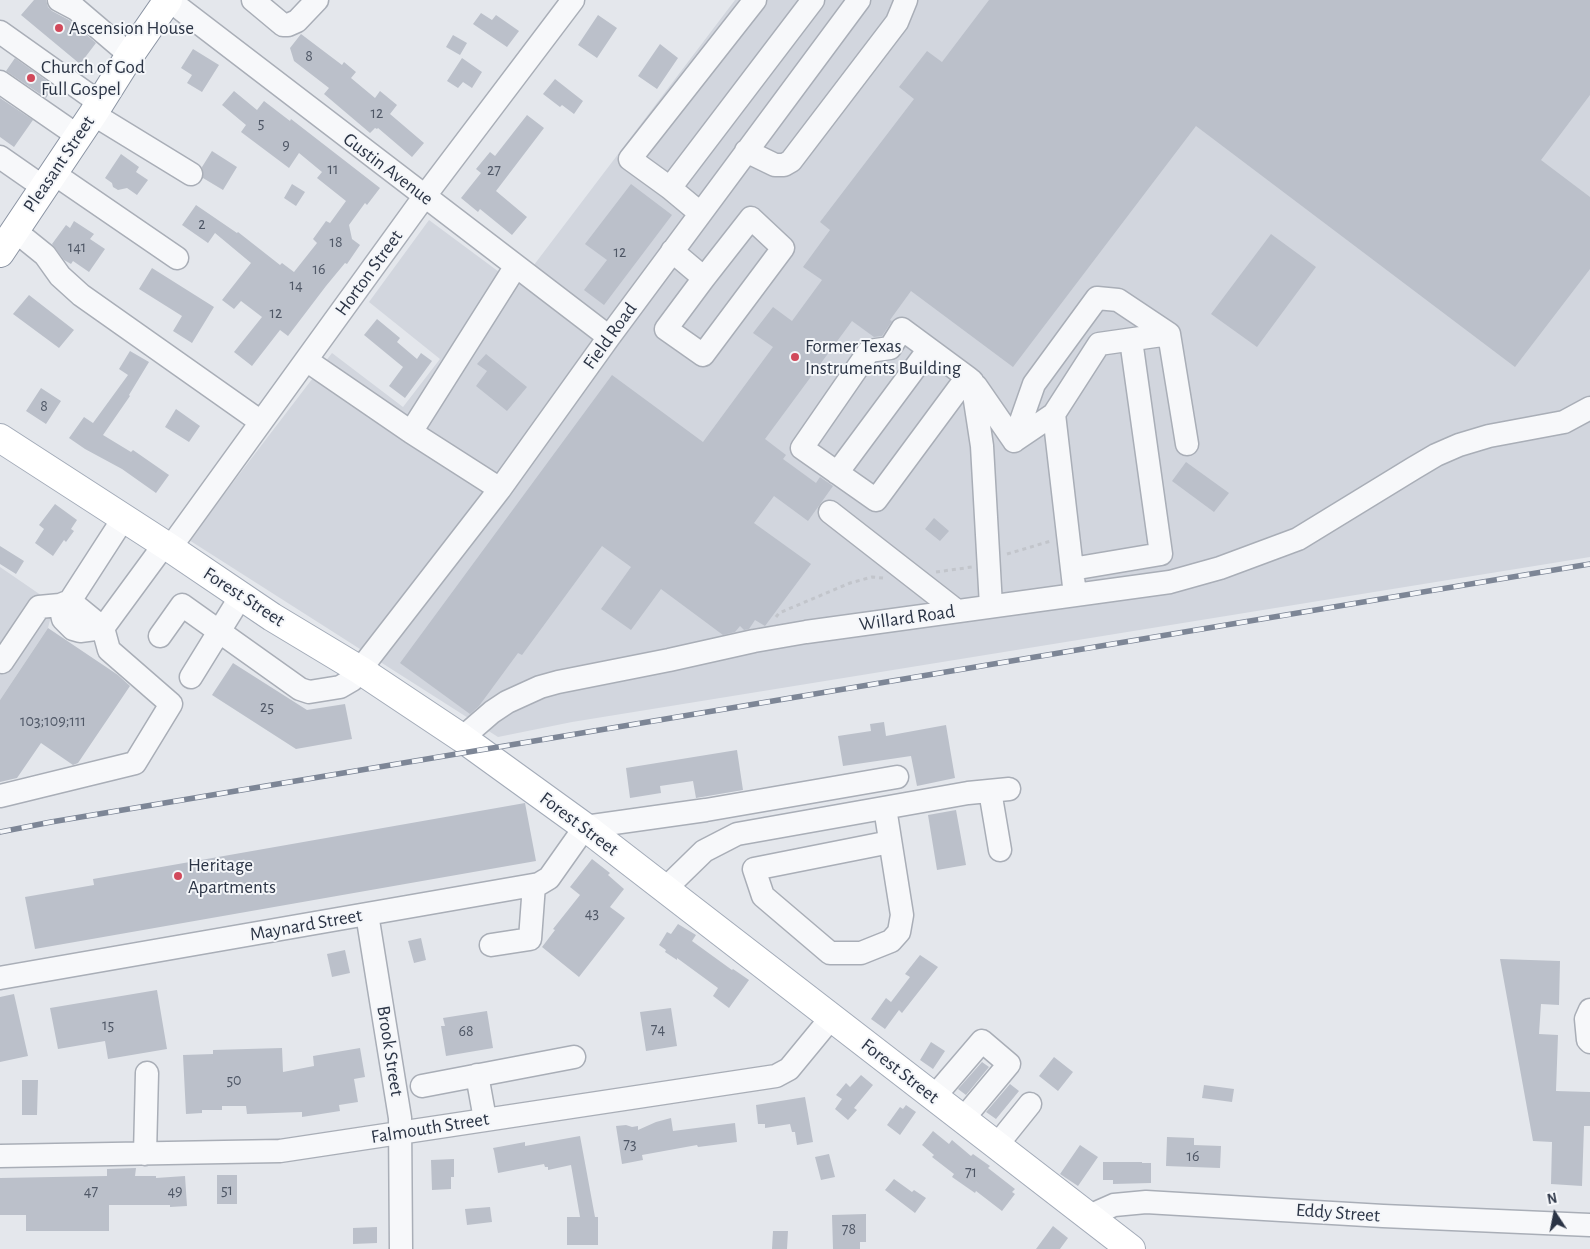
<!DOCTYPE html>
<style>
body{margin:0}
#map{position:relative;width:1590px;height:1249px;overflow:hidden;background:#e4e7ec;font-family:"Alegreya Sans",sans-serif}
canvas{display:block}
.north{position:absolute;left:1530px;top:1189px;width:50px;height:50px;-webkit-text-stroke:4px #f4f6f9;paint-order:stroke;rotate:349deg;font-size:14px;font-weight:700;line-height:20px;text-align:center;color:#2b3445}
.north::after{content:'';display:block;margin:auto;width:18px;height:22px;background:#2b3445;clip-path:polygon(50% 0,100% 100%,50% 72%,0 100%)}
</style>
<div id="map">
<canvas width="1590" height="1249"></canvas>
<div class="north">N</div>
</div>
<script>
const c = document.querySelector('canvas').getContext('2d');
c.lineJoin = 'round';
function fill(path, color) { c.fillStyle = color; c.fill(path, 'evenodd'); }
const shape = rows => new Path2D(rows.map(r => 'M' + r).join(''));
function strokePath(path, color, width, dash) { c.strokeStyle = color; c.lineWidth = width; c.lineCap = dash ? 'butt' : 'round'; c.setLineDash(dash || []); c.stroke(path); }
function drawText(font, color, halo, rows, align = 'center') {
  c.font = font + ' "Alegreya Sans",sans-serif'; c.lineWidth = 4; c.setLineDash([]); c.textBaseline = 'middle'; c.strokeStyle = halo; c.fillStyle = color; for (const [text, x, y, turn = 0] of rows) {
    c.save(); c.translate(x, y); c.rotate((+turn || 0) * Math.PI / 180); c.textAlign = isNaN(turn) ? turn : align; if (halo) c.strokeText(text, 0, 0); c.fillText(text, 0, 0); c.restore();
  }
}
const built = shape([
 [735,0,1590,0,1590,557,572,722,498,737,189,540,332,353,403,407,440,359,369,302,429,220,518,286],
 [0,567,51,602,52,612,48,628,0,700]
]);
const building = shape([
 [34,0,46,0,48,7,52,11,69,20,96,43,80,64,21,15],
 [989,0,1590,0,1590,95,1541,160,1590,197,1590,269,1515,367,1196,126,1013,367,911,291,890,320,892,321,882,336,874,337,852,321,765,439,786,455,783,459,816,483,820,477,833,486,808,521,774,496,754,523,811,564,765,626,755,620,749,629,744,630,740,626,735,632,723,635,661,589,631,630,601,609,631,567,602,546,522,655,518,653,479,706,470,714,400,663,612,375,703,442,773,347,753,333,773,307,792,321,822,280,803,267,830,230,820,222,914,99,899,87,927,51,942,62],
 [481,13,492,20,496,15,519,31,507,47,473,24],
 [598,15,617,28,597,58,578,45],
 [301,34,342,65,344,62,356,72,351,78,375,98,380,91,397,105,390,114,424,143,412,157,378,128,377,129,375,128,370,133,324,94,329,88,294,61,290,48],
 [453,35,467,43,460,55,446,47],
 [660,44,678,58,657,89,638,76],
 [193,49,219,65,202,92,187,83,192,75,181,68],
 [15,58,54,86,46,98,6,71],
 [462,58,482,72,472,88,463,82,458,88,447,81],
 [555,79,583,101,574,114,562,105,560,107,543,94],
 [234,91,257,110,264,101,290,121,291,119,380,188,367,205,365,203,349,225,352,239,360,245,347,264,345,263,326,286,288,336,280,330,252,366,234,352,262,317,241,301,234,309,222,300,251,263,215,233,208,243,182,225,196,205,237,233,238,232,280,265,282,263,294,272,317,243,313,239,326,221,330,223,346,201,317,178,322,172,299,153,289,168,241,132,246,125,222,105],
 [0,98,33,120,14,147,0,137],
 [527,115,544,128,496,191,527,217,512,235,480,209,478,212,461,198,481,173,476,169,490,152,495,156],
 [212,151,237,167,223,190,203,178,202,167],
 [121,154,139,167,136,172,148,180,137,195,127,188,118,190,113,187,112,183,105,178],
 [292,184,305,192,296,206,284,198],
 [631,184,672,215,604,305,584,290,607,260,585,244],
 [74,221,94,234,90,239,105,249,89,272,73,261,71,264,64,260,52,244,66,225,70,228],
 [1271,234,1316,267,1257,347,1211,314],
 [152,268,214,307,192,343,173,331,182,316,139,289],
 [29,295,74,330,59,348,13,314],
 [377,319,400,338,397,342,417,359,421,353,432,361,405,398,389,386,403,367,364,335],
 [130,351,149,362,129,395,130,396,103,435,131,452,133,450,169,475,156,493,122,469,85,449,69,438,84,417,93,423,128,375,119,369],
 [486,354,527,387,507,411,476,386,487,371,477,364],
 [41,388,61,401,46,424,26,411],
 [176,409,200,426,189,442,165,427],
 [1186,462,1229,493,1214,512,1172,481],
 [55,504,77,520,71,529,74,531,66,542,64,540,53,556,35,543,44,529,39,525],
 [934,518,949,531,940,541,925,529],
 [0,546,24,561,16,574,0,564],
 [48,628,118,675,130,686,78,763,73,765,41,743,17,778,0,782,0,700],
 [233,663,307,710,345,704,352,739,296,749,212,695],
 [884,722,886,736,946,725,955,778,917,786,911,756,843,766,838,736,871,731,870,724],
 [737,750,743,790,696,798,693,781,660,786,661,793,630,798,626,768],
 [525,803,536,861,35,949,25,897,94,885,93,879],
 [956,810,966,865,937,870,928,815],
 [592,859,610,873,608,875,624,889,610,907,625,918,579,977,542,947,555,930,553,929,580,895,570,887],
 [678,924,696,935,692,941,732,970,733,969,749,980,729,1008,713,996,718,988,677,958,677,960,665,952,666,950,659,945,667,932,671,934],
 [421,938,426,960,414,963,408,941],
 [345,950,350,973,332,977,327,954],
 [920,955,938,967,902,1013,899,1010,885,1029,871,1019,886,998,891,1002,910,977,905,974],
 [1500,959,1560,961,1559,1005,1541,1004,1539,1034,1558,1035,1556,1091,1590,1092,1590,1126,1584,1126,1582,1186,1551,1184,1552,1142,1533,1141],
 [157,990,167,1049,108,1059,105,1041,58,1049,50,1008],
 [14,994,28,1056,0,1062,0,997],
 [671,1008,677,1046,646,1051,640,1012],
 [487,1011,493,1048,446,1056,441,1026,445,1026,443,1018],
 [931,1042,945,1051,933,1069,920,1060],
 [282,1048,283,1072,314,1066,313,1056,360,1048,365,1077,354,1079,358,1102,339,1105,340,1111,302,1117,302,1112,247,1114,246,1106,222,1106,222,1110,202,1110,202,1113,186,1114,183,1055,213,1054,213,1050],
 [1054,1057,1073,1072,1058,1091,1039,1076],
 [982,1062,989,1067,966,1095,958,1089],
 [861,1075,873,1085,854,1108,857,1110,848,1120,835,1109,842,1099,836,1095,846,1083,850,1087],
 [22,1080,38,1080,37,1115,22,1115],
 [1010,1084,1019,1091,996,1119,986,1112],
 [1204,1085,1234,1089,1232,1102,1202,1098],
 [805,1097,813,1142,797,1145,795,1132,792,1132,790,1124,765,1128,765,1124,758,1124,756,1105],
 [906,1105,916,1112,900,1135,887,1125,900,1107,903,1109],
 [671,1118,673,1131,735,1123,737,1142,698,1147,697,1145,642,1155,643,1160,622,1164,616,1126,626,1125,632,1127,638,1126,638,1130,656,1122],
 [933,1131,949,1144,952,1140,971,1156,973,1154,990,1166,988,1168,1015,1189,1012,1192,1015,1194,1002,1211,976,1191,975,1193,952,1177,954,1174,932,1157,934,1155,922,1145],
 [580,1136,595,1217,598,1217,598,1245,567,1245,567,1217,580,1217,571,1165,548,1170,548,1167,545,1167,544,1164,498,1173,494,1151,493,1148,525,1142,525,1146],
 [1167,1137,1194,1138,1194,1145,1221,1146,1220,1168,1166,1166],
 [1080,1145,1098,1157,1078,1186,1060,1174],
 [829,1154,835,1177,821,1180,815,1157],
 [454,1159,454,1177,451,1177,451,1189,432,1190,431,1160],
 [1103,1162,1142,1162,1142,1163,1151,1163,1151,1183,1113,1184,1113,1180,1103,1180],
 [136,1168,135,1176,156,1176,156,1178,185,1176,187,1206,170,1207,170,1205,109,1205,109,1231,26,1231,26,1215,0,1215,0,1178,107,1176,107,1169],
 [217,1175,237,1175,237,1204,217,1204],
 [894,1179,912,1192,914,1190,926,1198,915,1213,885,1190],
 [490,1207,492,1222,467,1225,465,1209],
 [866,1214,866,1242,860,1242,860,1249,833,1249,832,1215],
 [1053,1226,1068,1238,1060,1249,1036,1249],
 [377,1227,377,1243,353,1244,353,1228],
 [773,1231,788,1231,787,1249,772,1249]
]);
const path = shape([
 [1007,554,1051,541],
 [936,572,972,567],
 [776,617,779,613,850,583,872,577,883,578]
]);
const minor = shape([
 [59,0,76,9,130,55],
 [169,0,609,337],
 [253,0,283,25,288,25,297,21,317,0],
 [0,32,100,103],
 [0,82,78,136],
 [93,114,191,174],
 [746,151,775,165,784,165,791,161,897,22,906,0],
 [0,157,43,187],
 [53,173,177,258],
 [670,188,813,0],
 [700,213,670,188,630,159,755,0],
 [14,230,45,255,60,276,81,295,261,422],
 [672,251,704,278,751,218,783,248,703,355,666,329,704,278],
 [306,360,411,432,516,266],
 [967,377,876,500,802,448,869,351,890,348,902,329,967,377,972,381,982,446,991,606],
 [976,386,1014,441,1054,414],
 [411,432,500,489],
 [1014,441,1034,384,1097,298,1118,300,1169,334],
 [837,473,929,349],
 [830,512,957,611],
 [123,519,70,601,103,628,164,545],
 [170,548,424,197,573,0],
 [1072,569,1161,554,1131,340],
 [1075,595,1054,414,1099,344,1169,334,1187,444],
 [160,636,182,605,300,689,309,692,340,687,352,680,500,489,609,337,859,0],
 [0,661,2,662,39,607,60,605,70,601],
 [191,677,241,596],
 [462,738,492,712,507,702,540,687,558,682,669,660,754,641,806,632,1170,582,1220,568,1298,539,1414,468,1436,455,1459,445,1489,436,1564,422,1590,408],
 [990,791,1000,850],
 [0,796,135,763,171,704,109,650,103,628,80,631,73,629,63,619,60,605],
 [885,808,902,915,899,932,891,941,861,953,830,953,763,896,754,869,890,842],
 [665,889,704,851,737,834,968,793,1009,789],
 [367,914,400,1118,401,1249],
 [491,945,530,939,534,885],
 [0,978,539,884,549,878,585,827,706,810,897,777],
 [1590,1010,1586,1019,1588,1040,1590,1042],
 [477,1075,485,1119],
 [422,1086,574,1057],
 [934,1097,982,1041,1009,1064,963,1119],
 [997,1145,1030,1104],
 [145,1154,147,1073],
 [0,1156,280,1151,776,1076,789,1069,831,1018],
 [1089,1216,1114,1205,1146,1202,1383,1216,1590,1225]
]);
const major = shape([
 [0,438,170,548,272,617,360,670,462,738,585,827,1131,1249]
]);
const highway = shape([
 [0,253,93,114,130,55,168,0]
]);
const rail = shape([
 [0,832,51,822,1590,564]
]);
const markers = [
 [59,28,5,"#d1495b"],
 [31,78,5,"#d1495b"],
 [795,357,5,"#d1495b"],
 [178,876,5,"#d1495b"]
];
const numberNames = [
 ["8",309,56],
 ["12",377,113],
 ["5",261,123],
 ["9",286,145],
 ["11",333,169],
 ["27",494,170],
 ["2",202,224],
 ["18",336,242],
 ["141",77,247],
 ["12",620,252],
 ["16",319,269],
 ["14",296,285],
 ["12",276,313],
 ["8",44,406],
 ["25",267,707],
 ["103;109;111",53,721],
 ["43",592,913],
 ["15",108,1025],
 ["74",658,1029],
 ["68",466,1031],
 ["50",234,1080],
 ["73",630,1144],
 ["16",1193,1156],
 ["71",971,1172],
 ["51",227,1190],
 ["47",91,1191],
 ["49",175,1191],
 ["78",849,1229]
];
const poiNames = [
 ["Ascension House",69,28],
 ["Church of God",41,67],
 ["Full Gospel",41,89],
 ["Former Texas",805,346],
 ["Instruments Building",805,368],
 ["Heritage",188,865],
 ["Apartments",188,887]
];
const streetNames = [
 ["Pleasant Street",59,164,-56],
 ["Gustin Avenue",388,169,37],
 ["Horton Street",369,273,-54],
 ["Field Road",610,336,-54],
 ["Forest Street",244,597,33],
 ["Willard Road",907,618,-8],
 ["Forest Street",579,824,37],
 ["Maynard Street",306,925,-10],
 ["Brook Street",390,1051,81],
 ["Forest Street",900,1071,38],
 ["Falmouth Street",430,1128,-9],
 ["Eddy Street",1338,1213,4]
];
fill(built, '#d2d6de');
fill(building, '#bbc0ca');
strokePath(minor, '#a9aeb7', 25);
strokePath(major, '#a3abb8', 30);
strokePath(highway, '#8b94a3', 30);
strokePath(path, '#c2c5cb', 3, [4, 4]);
strokePath(minor, '#f7f8fa', 22);
strokePath(major, '#fff', 28);
strokePath(highway, '#fff', 28);
strokePath(rail, '#7d8696', 5.5);
strokePath(rail, '#f4f6f9', 4, [11]);
for (const [x, y, r, color] of markers) { const dot = new Path2D(); dot.arc(x, y, r, 0, 2 * Math.PI); c.fillStyle = color; c.fill(dot); strokePath(dot, '#f4f6f9', 2); }
drawText('16px', '#4f5766', null, numberNames);
drawText('19px', '#2b3445', '#f4f6f9', poiNames, 'left');
drawText('19px', '#2b3445', '#f4f6f9', streetNames);
</script>
